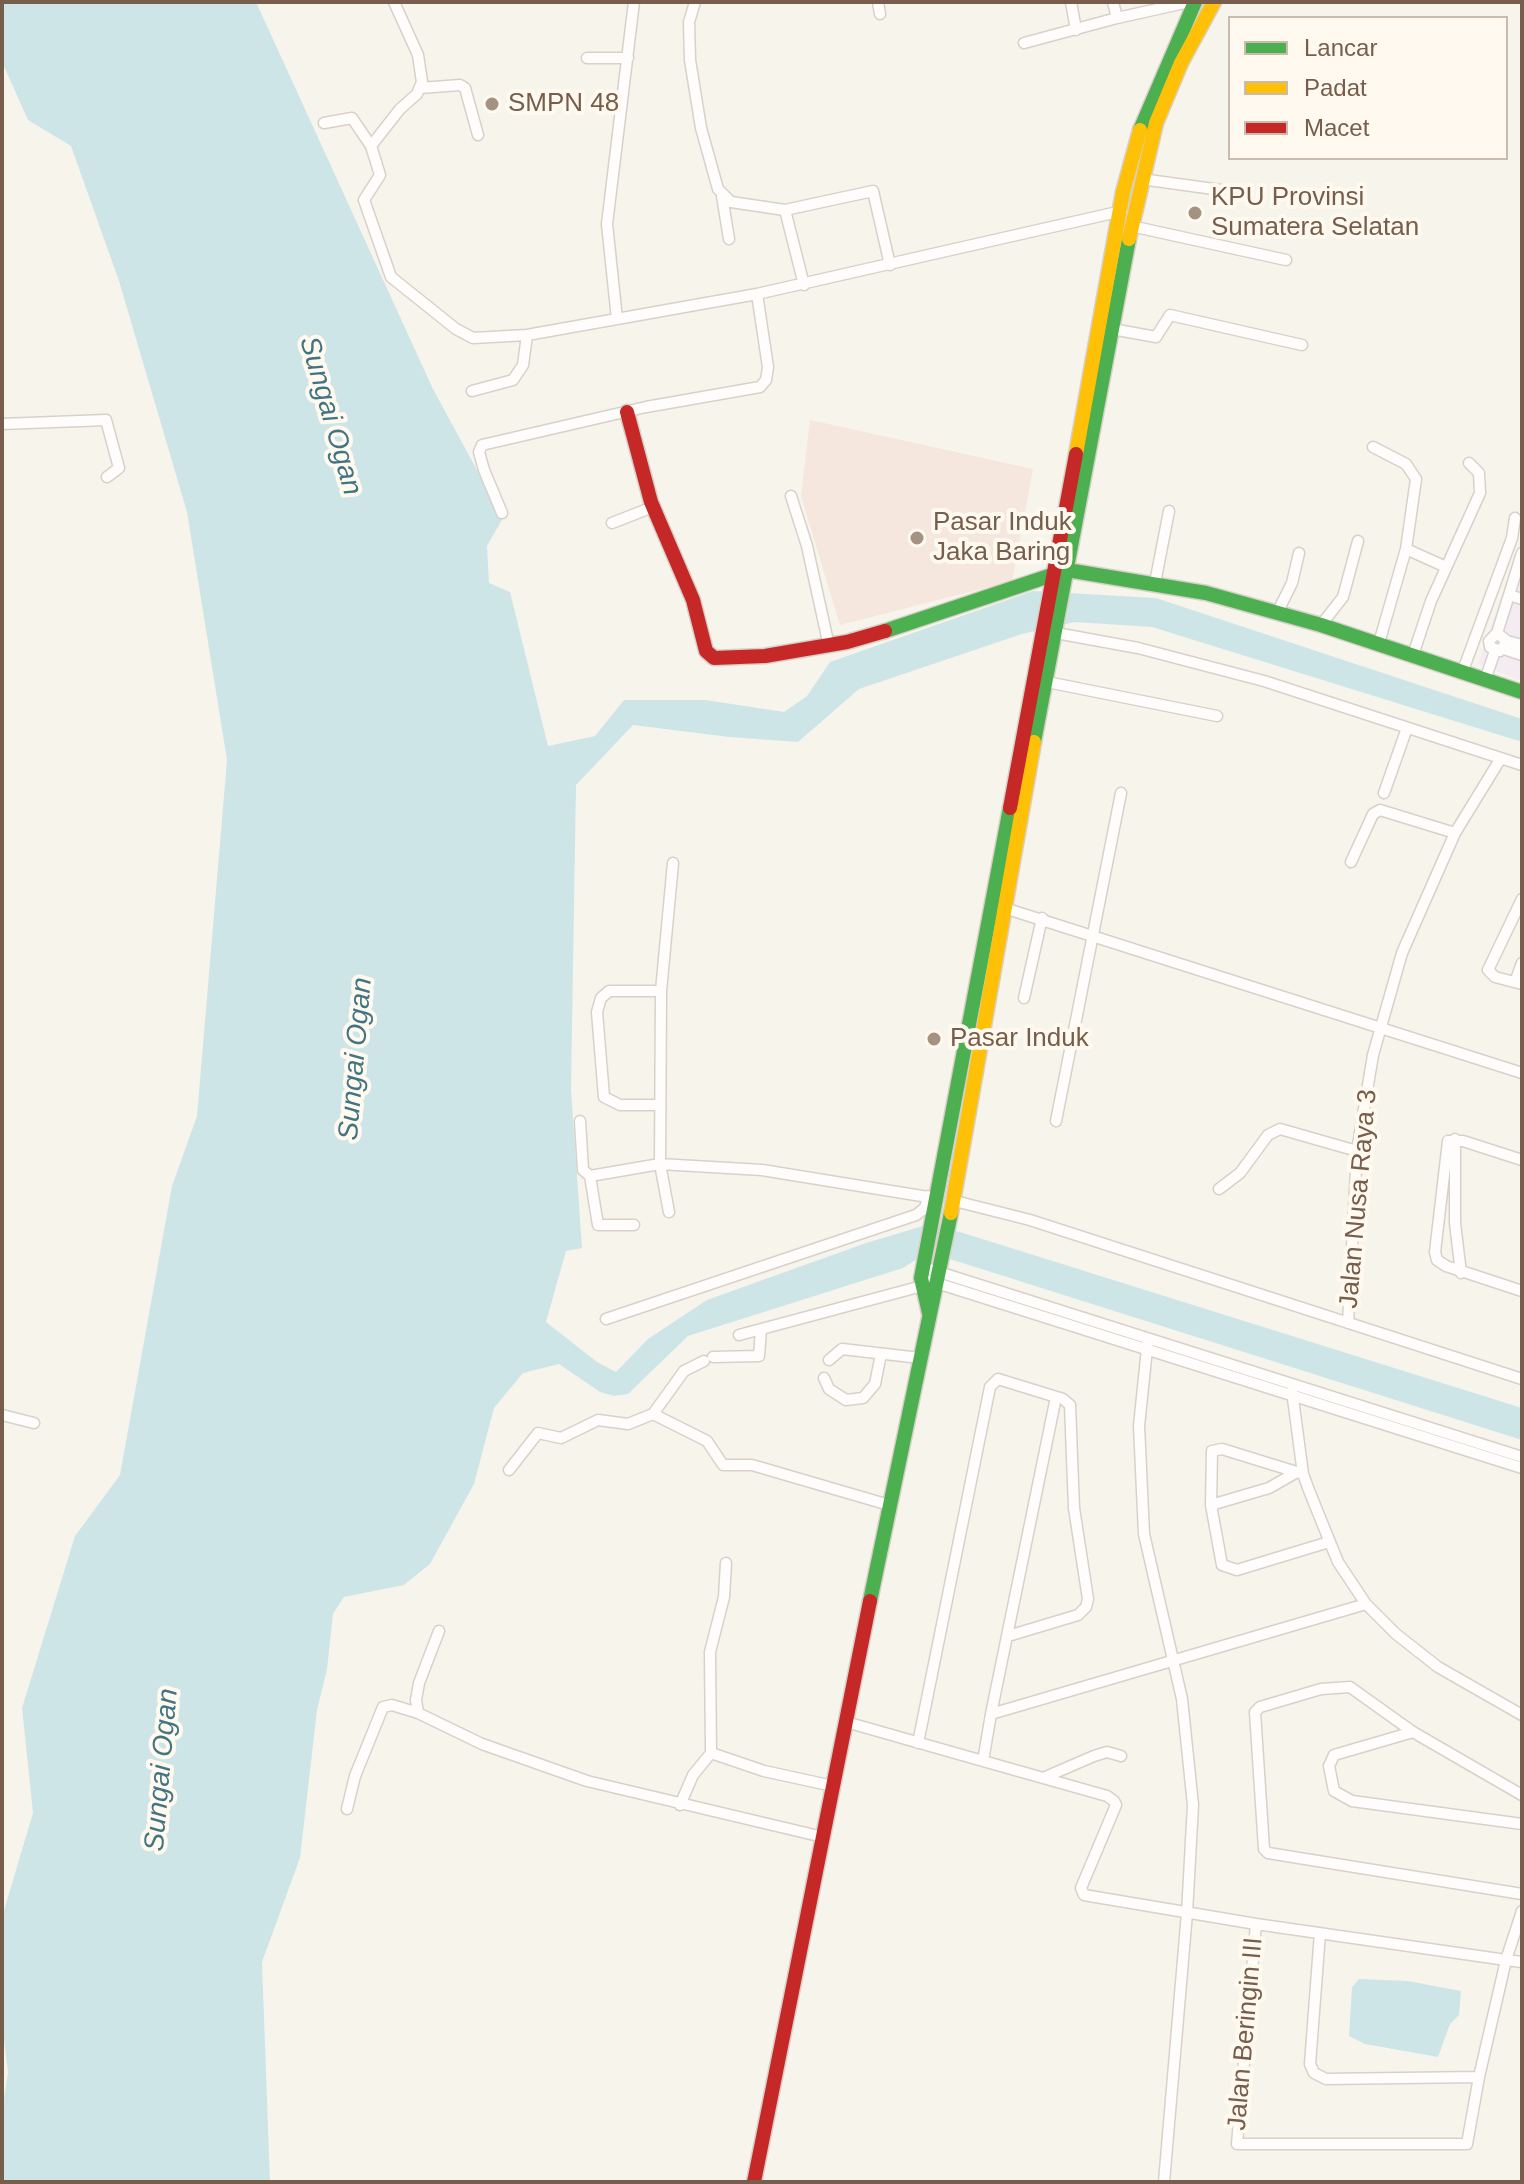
<!DOCTYPE html>
<style>
body{margin:0}
#map{position:relative;width:1524px;height:2184px;overflow:hidden;background:#f7f4ec;font-family:Helvetica,sans-serif}
canvas{display:block}
.frame{position:absolute;inset:0;border:4px solid #775d4b;pointer-events:none}
.legend{position:absolute;left:1228px;top:16px;width:280px;height:144px;box-sizing:border-box;background:#fff9ef;border:2px solid #c9bbad;margin:0;padding:10px 14px;list-style:none;font-size:24px;color:#775d4b}
.legend li{display:flex;align-items:center;gap:16px;height:40px}
.legend b{width:40px;border:2px solid #c9bbad}
</style>
<div id="map">
<canvas width="1524" height="2184"></canvas>
<div class="frame"></div>
<ul class="legend">
<li><b style="height:10px;background:#4caf50"></b>Lancar</li>
<li><b style="height:10px;background:#ffc107"></b>Padat</li>
<li><b style="height:10px;background:#c62828"></b>Macet</li>
</ul>
</div>
<script>
const c = document.querySelector('canvas').getContext('2d');
c.lineJoin = 'round';
function fill(path, color) { c.fillStyle = color; c.fill(path, 'evenodd'); }
const shape = rows => new Path2D(rows.map(r => 'M' + r).join(''));
function strokePath(path, color, width, dash) { c.strokeStyle = color; c.lineWidth = width; c.lineCap = dash ? 'butt' : 'round'; c.setLineDash(dash || []); c.stroke(path); }
function drawText(font, color, halo, rows, align = 'center') {
  c.font = font + ' Helvetica,sans-serif'; c.lineWidth = 8; c.setLineDash([]); c.textBaseline = 'middle'; c.strokeStyle = halo; c.fillStyle = color; for (const [text, x, y, turn = 0] of rows) {
    c.save(); c.translate(x, y); c.rotate((+turn || 0) * Math.PI / 180); c.textAlign = isNaN(turn) ? turn : align; if (halo) c.strokeText(text, 0, 0); c.fillText(text, 0, 0); c.restore();
  }
}
const commercial = shape([
 [810,420,1033,469,1012,581,840,625,801,496]
]);
const education = shape([
 [1522,536,1522,681,1478,664]
]);
const water = shape([
 [2,2,256,2,433,389,503,518,487,546,489,583,510,592,548,746,595,736,624,700,705,700,784,712,807,696,830,662,1033,591,1156,598,1522,719,1522,742,1152,627,1074,622,1022,634,859,689,798,742,729,737,633,725,576,785,571,1090,582,1248,566,1251,546,1322,597,1362,616,1372,648,1339,707,1300,866,1243,923,1226,960,1232,1522,1408,1522,1440,953,1260,925,1254,903,1268,688,1336,628,1394,614,1396,600,1392,559,1364,523,1373,494,1408,474,1484,430,1564,404,1585,344,1597,333,1614,327,1669,317,1710,300,1858,262,1962,270,2182,2,2182,2,2112,8,2072,2,2024,2,1917,33,1813,22,1708,75,1536,120,1475,172,1186,197,1116,227,760,187,512,119,281,71,146,28,120,2,62],
 [1359,1979,1408,1981,1461,1991,1459,2015,1450,2024,1438,2057,1365,2044,1349,2036,1352,1987]
]);
const street = shape([
 [394,2,418,55,422,82,417,94,400,109,371,146,380,175,364,200,391,277,456,329,473,338,527,335,757,294,1122,211],
 [695,2,689,22,690,60,701,128,718,189,731,202,785,210,804,285],
 [878,2,880,14],
 [1071,2,1076,30],
 [1113,2,1117,18,1189,2],
 [1024,43,1117,18],
 [587,58,628,58],
 [420,88,460,85,465,88,478,135],
 [324,123,352,118,371,146],
 [1141,179,1221,190],
 [722,196,729,239],
 [785,210,873,191,890,265],
 [1131,226,1286,260],
 [617,319,607,224,634,2],
 [1112,329,1156,337,1170,315,1302,345],
 [472,391,513,380,523,365,527,335],
 [2,424,106,420,119,468,107,477],
 [1373,447,1406,464,1416,479,1406,549],
 [791,496,807,546,829,646],
 [502,513,484,470,479,452,482,445,646,407,760,387,766,380,768,367,757,294],
 [612,523,653,507],
 [1155,583,1169,511],
 [1509,595,1522,553],
 [1277,613,1292,583,1299,553],
 [1321,625,1343,597,1358,541],
 [1056,633,1138,648,1264,681,1522,765],
 [1497,633,1507,641,1500,651,1490,647,1489,641,1497,633,1509,595,1522,599],
 [1507,641,1522,645],
 [1379,643,1406,549,1446,567],
 [1504,649,1522,655],
 [1413,655,1431,601,1480,493,1479,473,1469,463],
 [1462,673,1512,538,1515,518],
 [1485,680,1495,651],
 [1047,682,1217,716],
 [1384,793,1407,728],
 [1351,862,1373,814,1380,810,1455,833],
 [673,863,661,991,660,1164,762,1170,934,1198],
 [1522,899,1488,970,1495,977,1522,984],
 [998,906,1522,1073],
 [1515,982,1522,963],
 [1024,998,1042,918],
 [658,1105,620,1105,604,1097,597,1012,601,998,609,991,661,991],
 [580,1121,583,1170,590,1176,598,1225,634,1225],
 [1056,1121,1121,793],
 [1455,1139,1455,1223,1461,1273],
 [1522,1160,1463,1141,1448,1141,1435,1252,1437,1260,1446,1266,1522,1291],
 [590,1176,660,1164,669,1212],
 [1219,1189,1240,1173,1268,1135,1280,1129,1357,1151],
 [951,1200,1030,1220,1522,1379],
 [923,1267,1522,1457],
 [921,1278,1522,1468],
 [606,1319,916,1215,925,1208,928,1196],
 [1348,1323,1357,1151,1373,1055,1402,953,1455,833,1501,758],
 [739,1335,922,1286],
 [1148,1339,1139,1426,1144,1534,1182,1699,1193,1805,1187,1913,1164,2182],
 [713,1357,759,1356,761,1329],
 [829,1360,842,1349,920,1358],
 [704,1361,684,1371,653,1414,707,1441,723,1465,752,1465,889,1505],
 [824,1378,829,1389,846,1400,863,1398,875,1384,881,1354],
 [1292,1391,1303,1474,1310,1493,1338,1562,1366,1604,1396,1634,1438,1667,1522,1715],
 [2,1415,34,1423],
 [509,1470,538,1433,561,1438,598,1420,628,1424,653,1414],
 [1303,1474,1222,1449,1212,1451,1211,1505,1222,1565,1237,1570,1329,1542],
 [1211,1505,1269,1488,1297,1472],
 [439,1631,419,1683,416,1700,418,1713,482,1744,587,1781,823,1837],
 [991,1714,1056,1397],
 [846,1722,983,1761,991,1714,1366,1604],
 [1413,1732,1334,1755,1329,1766,1334,1791,1352,1801,1522,1824],
 [918,1743,990,1387,998,1379,1063,1399,1070,1405,1074,1508,1088,1599,1086,1607,1078,1615,1008,1636],
 [711,1753,764,1771,833,1786],
 [983,1761,1107,1796,1114,1801,1116,1805,1081,1888,1084,1895,1256,1924,1506,1960,1479,2077,1326,2079,1314,2073,1310,2064,1320,1933],
 [1043,1778,1094,1756,1107,1752,1121,1756],
 [1522,1795,1413,1732,1350,1687,1321,1689,1260,1707,1255,1712,1264,1849,1268,1853,1522,1894],
 [680,1805,693,1775,711,1753,710,1652,724,1597,726,1563],
 [347,1809,355,1776,383,1707,392,1705,418,1713],
 [1522,1911,1506,1960,1522,1962],
 [1256,1924,1237,2144,1467,2144,1479,2077]
]);
const fast = shape([
 [1140,130,1195,2],
 [885,631,1067,570,1206,593,1321,625,1522,692],
 [1034,742,1129,239],
 [929,1313,921,1278,1010,808],
 [870,1601,951,1213]
]);
const slow = shape([
 [1129,239,1156,123,1181,63,1214,2],
 [1076,454,1123,192,1140,130],
 [951,1213,1034,742]
]);
const jam = shape([
 [627,412,651,502,693,600,706,651,714,658,765,656,847,642,885,631],
 [1010,808,1076,454],
 [754,2182,870,1601]
]);
const markers = [
 [492,104,8,"#a49283"],
 [1195,213,8,"#a49283"],
 [917,538,8,"#a49283"],
 [934,1039,8,"#a49283"]
];
const poiNames = [
 ["SMPN 48",508,104],
 ["KPU Provinsi",1211,198],
 ["Sumatera Selatan",1211,228],
 ["Pasar Induk",933,523],
 ["Jaka Baring",933,553],
 ["Pasar Induk",950,1039]
];
const streetNames = [
 ["Jalan Nusa Raya 3",1359,1199,-85],
 ["Jalan Beringin III",1246,2034,-85]
];
const waterNames = [
 ["Sungai Ogan",330,416,74],
 ["Sungai Ogan",356,1059,-85],
 ["Sungai Ogan",162,1770,-85]
];
fill(commercial, '#f5e7dd');
fill(education, '#f4ebf3');
fill(water, '#cee5e8');
strokePath(street, '#d7d1ca', 13);
strokePath(fast, '#d7d0c8', 17);
strokePath(slow, '#d7d0c8', 17);
strokePath(jam, '#d7d0c8', 17);
strokePath(street, '#fefdfc', 10);
strokePath(fast, '#4caf50', 14);
strokePath(slow, '#ffc107', 14);
strokePath(jam, '#c62828', 14);
for (const [x, y, r, color] of markers) { const dot = new Path2D(); dot.arc(x, y, r, 0, 2 * Math.PI); c.fillStyle = color; c.fill(dot); strokePath(dot, '#fff9ef', 3); }
drawText('26px', '#775d4b', '#fff9ef', poiNames, 'left');
drawText('26px', '#775d4b', '#fff9ef', streetNames);
drawText('italic 28px', '#427583', '#fff9ef', waterNames);
</script>
